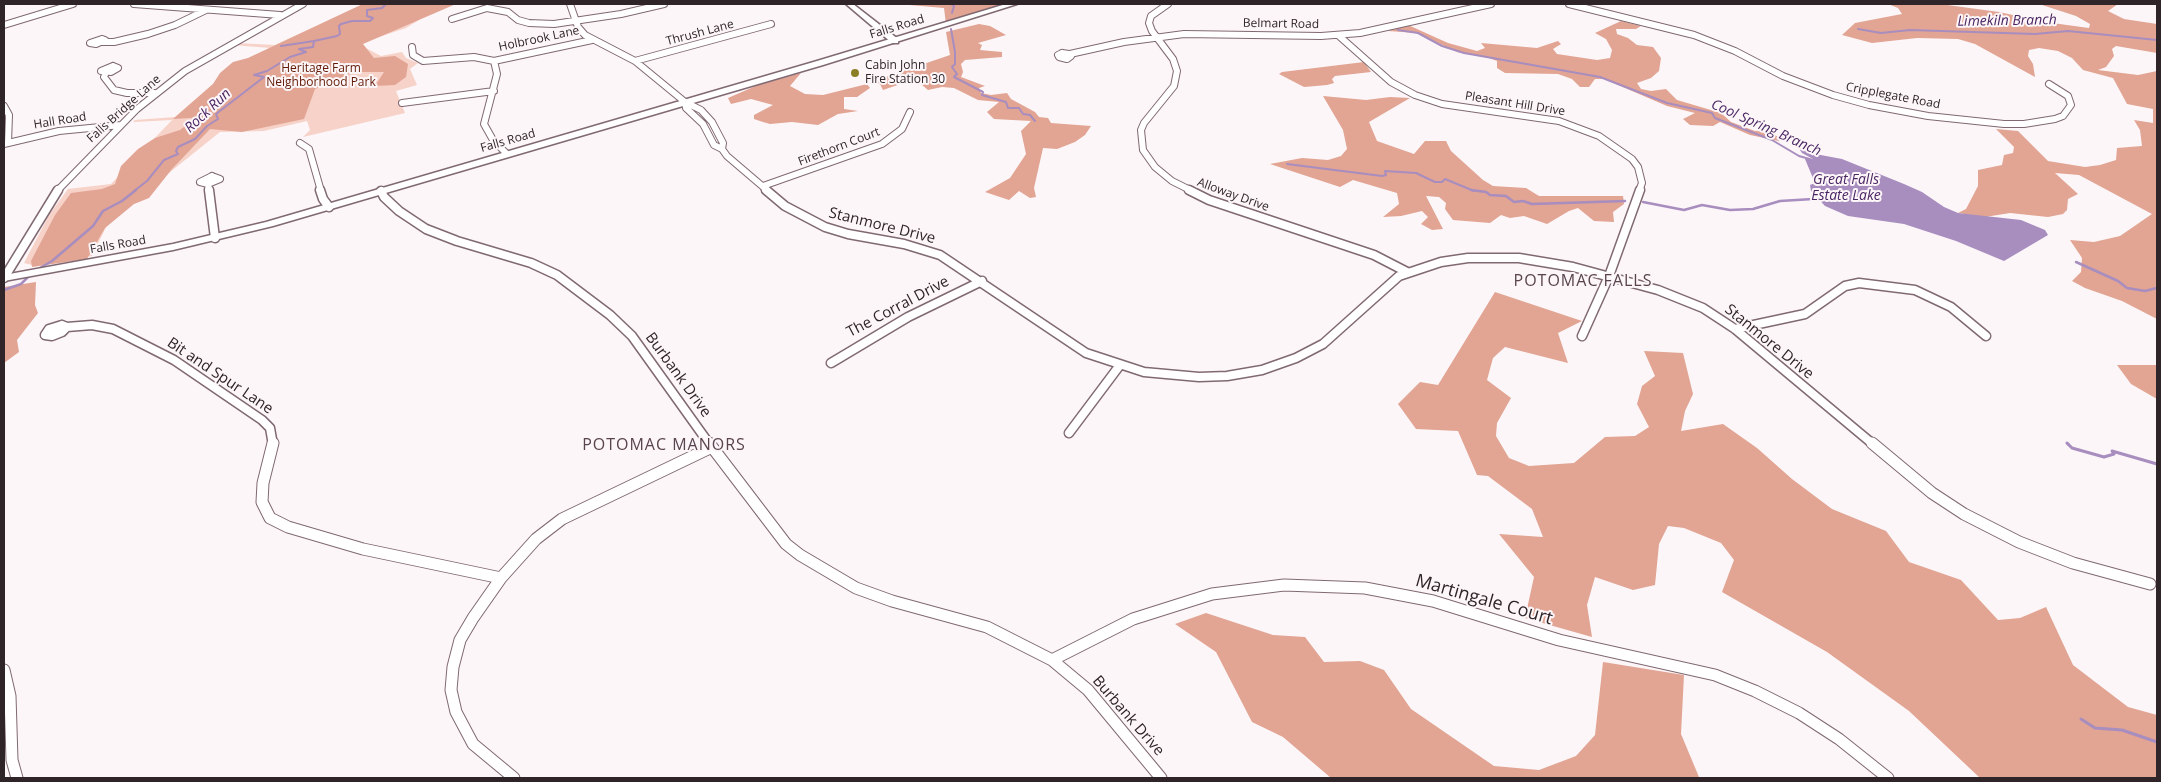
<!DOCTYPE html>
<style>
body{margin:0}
#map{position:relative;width:2161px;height:782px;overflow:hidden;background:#fcf6f8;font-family:"Open Sans",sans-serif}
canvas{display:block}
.frame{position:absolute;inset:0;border:5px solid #2f2529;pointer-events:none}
</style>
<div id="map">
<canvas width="2161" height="782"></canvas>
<div class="frame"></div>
</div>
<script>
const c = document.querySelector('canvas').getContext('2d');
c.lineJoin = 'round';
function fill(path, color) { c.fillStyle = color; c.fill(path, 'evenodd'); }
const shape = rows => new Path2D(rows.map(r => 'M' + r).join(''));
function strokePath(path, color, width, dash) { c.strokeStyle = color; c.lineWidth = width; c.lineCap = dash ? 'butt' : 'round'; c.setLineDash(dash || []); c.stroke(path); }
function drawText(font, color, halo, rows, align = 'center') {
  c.font = font + ' "Open Sans",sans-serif'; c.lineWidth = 4; c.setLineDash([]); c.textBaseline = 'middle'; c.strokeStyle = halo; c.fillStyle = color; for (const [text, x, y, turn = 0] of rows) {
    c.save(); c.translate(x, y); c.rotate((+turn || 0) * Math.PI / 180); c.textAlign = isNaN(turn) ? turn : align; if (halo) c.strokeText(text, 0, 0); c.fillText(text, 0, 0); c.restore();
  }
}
const green = shape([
 [363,4,419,20,406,28,358,44,381,56,402,52,406,58,418,63,410,69,417,85,396,91,405,113,303,137,310,130,307,121,264,131,220,132,109,221,92,256,32,265,24,263,49,215,68,189,111,184,172,120,133,122,135,120,175,117,236,64,270,48,233,45,236,43,275,45]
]);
const forest = shape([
 [363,4,456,4,363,44,374,58,395,56,408,64,406,77,395,85,375,86,384,72,355,72,315,89,304,119,242,132,210,129,172,169,149,198,134,204,105,228,87,259,32,267,31,261,55,215,71,193,102,189,115,184,121,166,138,149,155,138,180,130,188,124,192,118,173,119,213,84,220,73,233,62,248,58],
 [898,4,1008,4,970,17,959,17,946,24,944,8],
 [1888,4,1940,4,1999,12,2045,22,2089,28,2090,24,2076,16,2039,4,2118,4,2108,11,2124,19,2157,24,2157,53,2116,46,2112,49,2114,56,2106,67,2098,70,2138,75,2157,71,2157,319,2122,301,2085,288,2072,281,2081,272,2082,258,2070,240,2094,242,2120,236,2152,214,2079,175,2055,173,2078,194,2068,199,2067,210,2063,214,2048,217,2010,213,1985,217,1958,213,1966,209,1978,186,1978,170,2002,165,2004,155,2013,153,2014,147,1996,129,2018,131,2048,161,2085,167,2100,165,2116,160,2117,148,2142,146,2140,130,2134,120,2153,123,2153,109,2127,104,2113,78,2083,70,2072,58,2058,51,2039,48,2029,50,2028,56,2033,64,2035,77,1975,44,1958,39,1917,38,1872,43,1842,35,1855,23,1902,14,1898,8],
 [1621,21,1641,26,1636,29,1616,29,1617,34,1628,38,1637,45,1653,47,1661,58,1659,71,1651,78,1637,83,1641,89,1651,91,1666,89,1677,100,1721,113,1731,122,1755,131,1764,130,1781,138,1779,141,1750,135,1720,122,1713,126,1690,125,1683,119,1695,113,1667,106,1604,79,1595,79,1589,87,1580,87,1572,79,1558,74,1505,73,1497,68,1497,61,1489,58,1457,52,1417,33,1388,31,1408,25,1448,43,1477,51,1485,48,1481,43,1537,48,1558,41,1561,44,1553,49,1557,54,1597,60,1610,58,1612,50,1606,39,1595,33],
 [979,24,990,26,1006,35,978,43,982,45,980,50,1002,52,1002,57,965,60,961,64,963,72,961,77,985,86,979,88,981,93,991,95,1007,93,1011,99,1035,112,1039,117,1048,118,1051,123,1091,126,1085,135,1075,142,1057,149,1043,148,1034,188,1036,197,1030,198,1019,191,1009,200,985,192,1010,178,1026,154,1021,131,1031,121,994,119,987,112,999,102,978,100,954,88,942,87,928,90,915,79,883,90,880,84,874,81,950,55,946,32],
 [1364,62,1371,72,1335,76,1332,79,1334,83,1327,85,1304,87,1279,74,1282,72],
 [801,73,790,86,805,94,823,95,867,84,870,88,857,97,844,97,844,109,858,111,838,114,818,125,792,122,770,124,763,122,754,119,754,115,773,105,751,99,731,104,728,98,758,85],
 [1323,96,1366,100,1390,97,1410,98,1369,122,1377,141,1414,154,1425,141,1446,141,1451,151,1483,180,1493,186,1526,188,1539,196,1623,196,1624,204,1613,212,1614,222,1594,221,1578,208,1569,211,1547,224,1524,216,1510,218,1501,215,1490,223,1453,220,1445,209,1446,203,1439,197,1426,196,1443,229,1432,230,1421,224,1428,217,1422,211,1401,216,1383,217,1399,204,1397,193,1353,180,1340,187,1270,164,1302,158,1328,160,1341,156,1347,149,1343,130],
 [36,282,35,305,38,313,17,340,19,352,4,363,4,287],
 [1495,292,1582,321,1558,333,1568,363,1505,347,1493,358,1487,380,1511,398,1497,423,1496,436,1509,458,1529,466,1574,463,1605,437,1635,436,1649,427,1637,404,1642,386,1655,376,1644,351,1683,353,1693,394,1685,411,1681,431,1723,424,1757,448,1792,479,1832,509,1886,531,1909,562,1961,580,1998,620,2020,618,2046,607,2073,665,2128,707,2157,715,2157,778,1980,778,1909,711,1827,652,1722,592,1734,560,1721,543,1684,528,1668,526,1659,544,1655,585,1633,590,1595,577,1587,605,1592,637,1525,618,1534,577,1499,534,1543,537,1532,509,1488,476,1477,475,1458,431,1416,429,1398,404,1420,382,1438,385],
 [2117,365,2157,365,2157,399,2131,384],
 [1206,613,1273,635,1305,637,1324,662,1360,661,1384,670,1411,709,1494,766,1539,770,1576,756,1595,735,1603,662,1684,675,1681,734,1699,777,1331,778,1283,737,1252,722,1216,652,1175,624]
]);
const water = shape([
 [1803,147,1810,153,1842,159,1904,184,1922,192,1944,207,1958,213,2021,220,2045,230,2048,235,2004,261,1956,241,1904,224,1848,216,1825,206,1811,191,1810,185,1815,183,1805,159,1813,159,1802,153,1800,150]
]);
const streamFar2 = shape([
 [951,4,954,6,952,13],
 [951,29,955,52,955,64,952,67,957,74,954,77,983,92,982,95,1006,102,1008,108,1019,108,1023,114,1030,115,1035,121],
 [1858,29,1881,33,1910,30,2035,34,2068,31,2157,40],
 [1398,30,1418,33,1442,46,1464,53,1600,77,1667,103,1712,113,1715,118,1772,140,1799,156,1813,160],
 [281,46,314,41],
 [1287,164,1382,176,1386,175,1385,171,1416,173,1435,182,1442,182,1445,179,1474,191],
 [134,191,147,181,164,160,178,154,176,151,178,147,195,139,207,126,218,119,216,114,264,77,254,75,267,71,290,57,306,52,299,49,313,47,314,41,337,36,340,34,339,26,341,24,352,21,370,21,373,18,367,16,367,10,382,8,386,4]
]);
const streamFar1 = shape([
 [1471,190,1486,192,1490,195,1506,196,1514,202,1523,201,1532,204,1625,201],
 [1643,202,1684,210,1702,205,1730,210,1753,209,1780,201,1813,199,1824,201],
 [2076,262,2118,281,2127,288,2145,291,2157,288],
 [40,268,52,261,93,226,103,211,122,201,136,190],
 [4,290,21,284,29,276],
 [2067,443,2069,445]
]);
const stream = shape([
 [2067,443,2072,448,2104,457,2114,454,2112,451,2157,464],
 [2081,719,2095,728,2122,730,2157,742]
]);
const minorFar2 = shape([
 [134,4,280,15],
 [570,4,578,27,585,35,635,61,685,102,701,110,712,122,723,143,722,149],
 [1168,4,1151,16,1149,23,1152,31,1173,59,1177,71,1174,86,1144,123,1141,130,1143,150,1155,167,1172,181,1192,191],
 [1569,4,1694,35,1735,51,1783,76,1833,95,1869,105,1928,116,2004,124,2024,124,2055,119,2063,116,2071,105,2068,96,2049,84],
 [452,19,487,8,508,12,518,20,529,23,554,24,621,14,664,4],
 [4,25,73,4],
 [1338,35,1391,82,1415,95,1442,104,1559,121,1599,136,1632,159,1638,167,1642,183,1639,191],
 [102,39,105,40,96,44,90,43,102,39],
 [103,42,114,42,148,34,175,25,206,10],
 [412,47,413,55,423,61,474,57,494,61,592,40],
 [1062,53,1069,54,1071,56,1067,59,1059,57,1058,55,1062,53],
 [1070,54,1124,42,1184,34,1321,36,1360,33,1491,4],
 [494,61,497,74,484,124,493,140,507,154],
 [635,61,771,24],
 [113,66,118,68,111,72,101,71,113,66],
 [106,72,104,77,114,90,127,93,155,93],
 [685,102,686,108,703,124,714,145,722,149,727,156,768,191],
 [402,103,494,91],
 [4,106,9,115,8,143],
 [300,143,309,149,321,191],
 [4,144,59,131,121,125],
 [212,176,220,179,208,184,200,182,212,176],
 [208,184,209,191],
 [763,186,882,144,902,129,910,112],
 [57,191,137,109,185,71,303,4]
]);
const minorFar1 = shape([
 [209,190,215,238],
 [320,190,323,199,329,207],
 [766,190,785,206,825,227,848,234,904,244,940,255,1086,353,1144,372,1199,377,1227,376,1262,370,1296,358,1323,344,1399,276,1441,262,1468,258,1519,258,1573,267,1658,290,1703,308,1735,329,1874,445],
 [1189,190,1209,200,1374,255,1407,272],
 [381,191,384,197,399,211,426,229,457,241,531,263,557,275,610,315,632,336,710,445],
 [4,278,58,190],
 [62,325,67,327,62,332,52,336,45,335,49,329,62,325],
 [67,327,92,325,113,329,174,360,262,420,270,428,273,445],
 [1735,329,1805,314,1845,286,1859,283,1915,290,1951,307,1986,336],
 [1582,336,1609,276,1640,190],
 [831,363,908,317,982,281],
 [1069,433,1120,365]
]);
const minor = shape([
 [273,443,263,483,262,502,270,518,288,527,363,549,501,578],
 [709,443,786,544,800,555,856,588,892,601,987,627,1052,660,1088,690,1161,778],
 [1872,443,1932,493,1964,514,2019,542,2073,563,2150,584],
 [1052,660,1133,619,1212,594,1284,585,1365,588,1433,601,1559,640,1715,675,1755,691,1799,713,1839,739,1888,778],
 [4,670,10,696,12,760,17,778],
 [514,778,473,744,456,712,451,690,453,667,460,640,473,618,501,578,536,539,562,519,712,447]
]);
const tertiary = shape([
 [846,4,853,4,898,39,898,43,892,43,846,4]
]);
const secondary = shape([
 [1006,4,1017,4,823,65,273,226,173,250,4,281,4,275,173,244,266,222,817,61,1006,4]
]);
const markers = [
 [855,73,5,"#8b7f25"]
];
const farStreetnames = [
 ["Belmart Road",1281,24,1],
 ["Falls Road",897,27,-17],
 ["Thrush Lane",700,33,-15],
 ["Holbrook Lane",539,39,-12],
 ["Cripplegate Road",1893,96,11],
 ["Pleasant Hill Drive",1515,104,9],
 ["Falls Bridge Lane",124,109,-42],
 ["Hall Road",60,121,-9],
 ["Falls Road",508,141,-16],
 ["Firethorn Court",839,147,-21],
 ["Alloway Drive",1233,195,20],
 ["Falls Road",118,245,-10]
];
const farPoinames = [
 ["Cabin John",865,66],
 ["Fire Station 30",865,80]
];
const farParknames = [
 ["Heritage Farm",321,69],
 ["Neighborhood Park",321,83]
];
const farWaternames = [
 ["Limekiln Branch",2007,21,-1],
 ["Rock Run",208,111,-43],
 ["Cool Spring Branch",1766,128,24],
 ["Great Falls",1846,180],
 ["Estate Lake",1846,196]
];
const streetNames = [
 ["Stanmore Drive",882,226,14],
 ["The Corral Drive",898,307,-28],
 ["Stanmore Drive",1769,342,39],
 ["Burbank Drive",678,375,54],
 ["Bit and Spur Lane",220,376,34],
 ["Burbank Drive",1128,716,49]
];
const neighbourhoodNames = [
 ["POTOMAC FALLS",1583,281],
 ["POTOMAC MANORS",664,445]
];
const nearStreetnames = [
 ["Martingale Court",1484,600,16]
];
fill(green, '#f7d2c8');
fill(forest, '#e2a493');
fill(water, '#a88dbf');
strokePath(streamFar2, '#a88dbf', 2);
strokePath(streamFar1, '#a88dbf', 2.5);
strokePath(stream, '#a88dbf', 3);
strokePath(minorFar2, '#806972', 8);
strokePath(minorFar1, '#806972', 11);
strokePath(minor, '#806972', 13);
strokePath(tertiary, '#806972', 3);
strokePath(secondary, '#806972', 3);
strokePath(minorFar2, '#fff', 6);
strokePath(minorFar1, '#fff', 8);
strokePath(minor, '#fff', 11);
fill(tertiary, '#fff');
fill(secondary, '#fff');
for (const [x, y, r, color] of markers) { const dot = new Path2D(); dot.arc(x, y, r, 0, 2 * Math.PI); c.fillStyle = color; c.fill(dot); strokePath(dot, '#fcf6f8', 2); }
drawText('12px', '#2f2529', '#fcf6f8', farStreetnames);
drawText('12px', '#2f2529', '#fcf6f8', farPoinames, 'left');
drawText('12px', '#621a05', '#fcf6f8', farParknames);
drawText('italic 14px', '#4a2563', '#fcf6f8', farWaternames);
drawText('15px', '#2f2529', '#fcf6f8', streetNames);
c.letterSpacing = '1px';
drawText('16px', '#59444d', '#fcf6f8', neighbourhoodNames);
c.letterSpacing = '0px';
drawText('18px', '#2f2529', '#fcf6f8', nearStreetnames);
</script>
